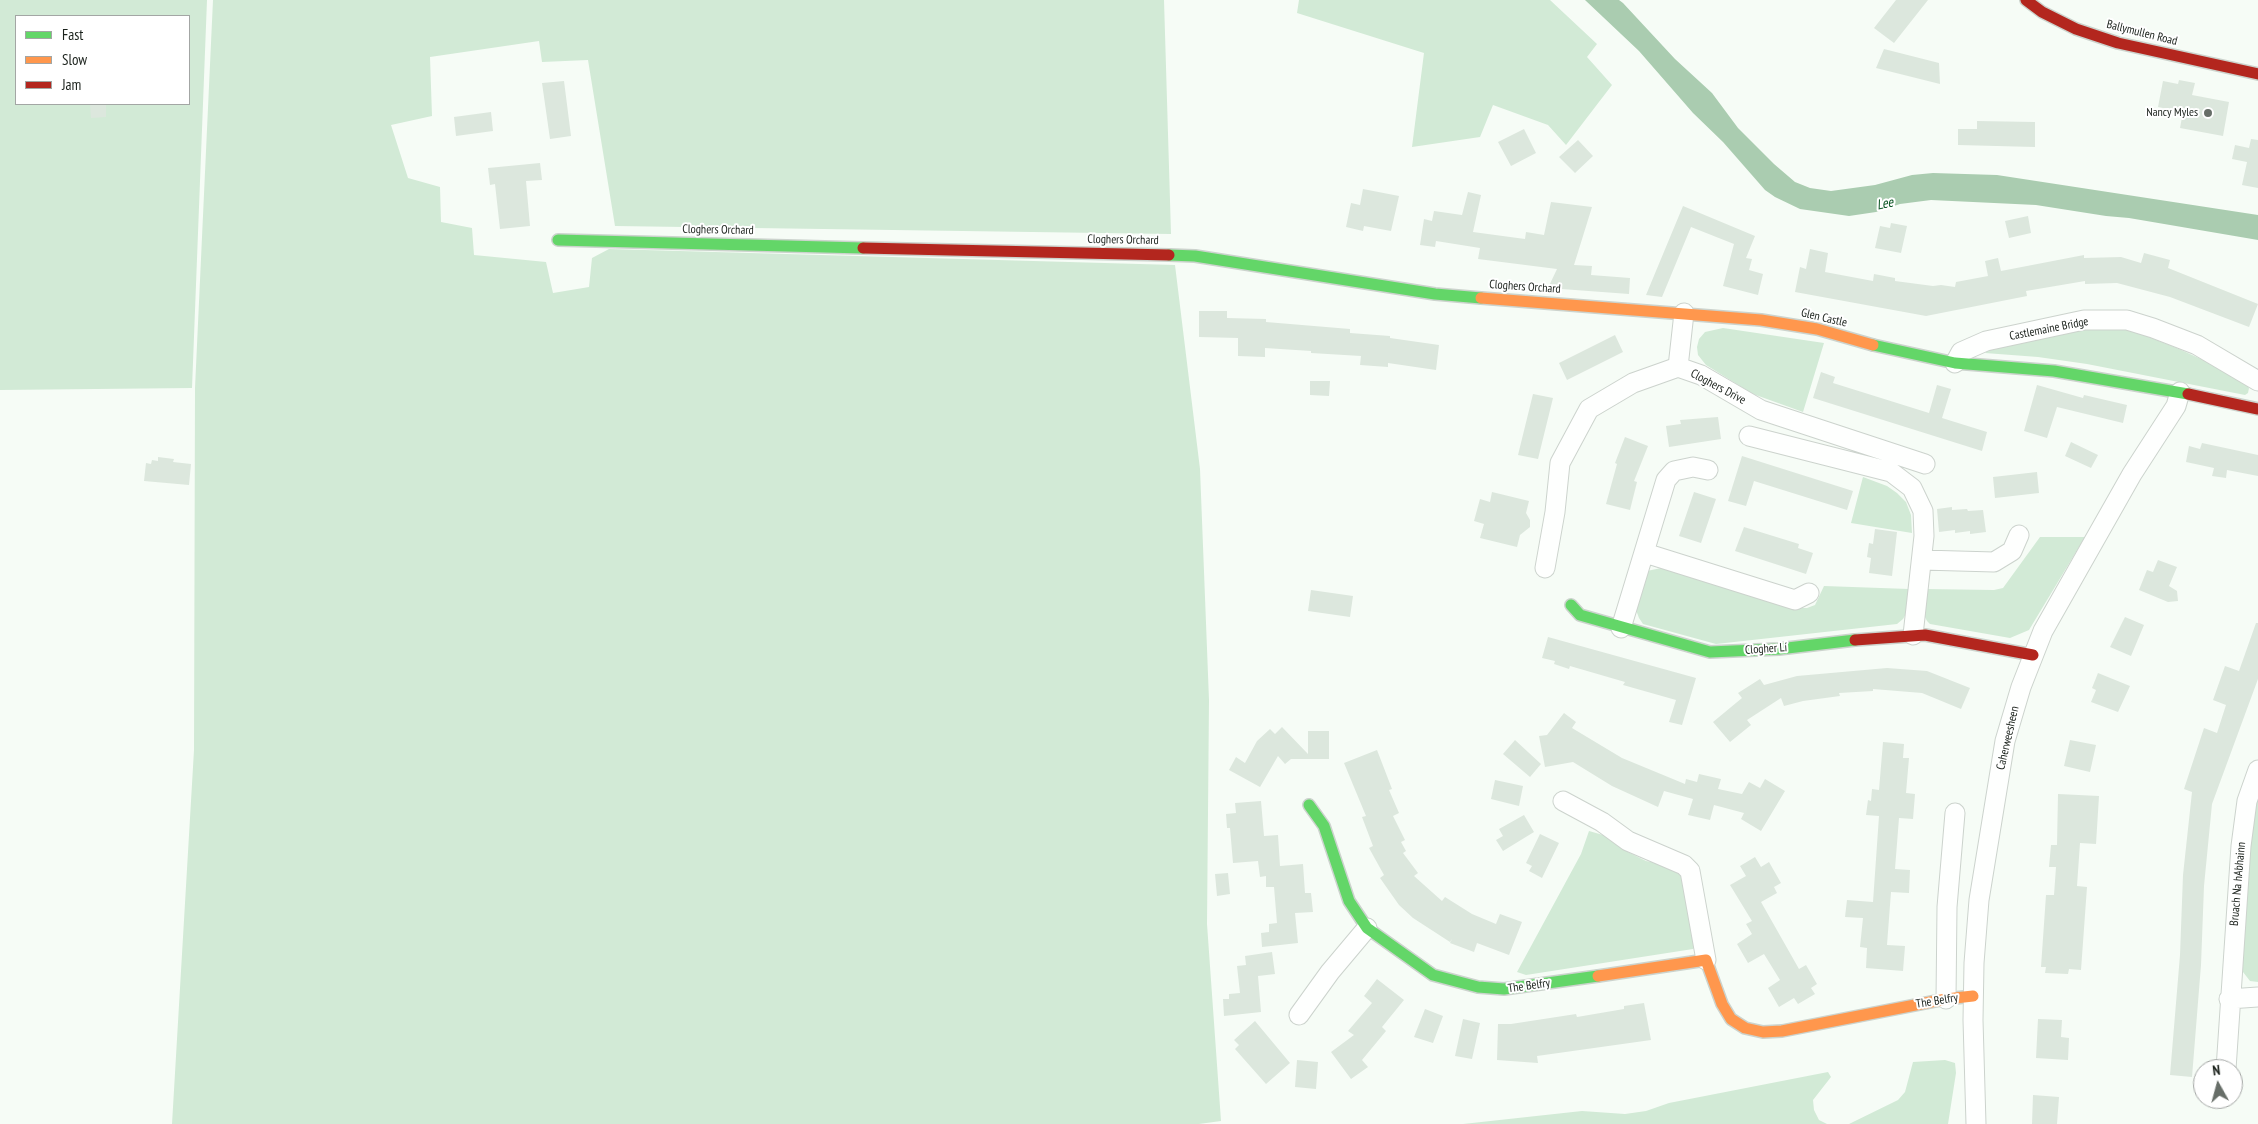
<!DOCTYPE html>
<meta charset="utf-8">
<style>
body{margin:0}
#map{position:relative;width:2258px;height:1124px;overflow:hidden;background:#f6fcf6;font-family:"PT Sans Narrow",sans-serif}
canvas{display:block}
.legend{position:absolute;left:15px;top:15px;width:175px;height:90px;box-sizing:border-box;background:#fff;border:1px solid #a3a6a4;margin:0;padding:6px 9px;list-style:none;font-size:15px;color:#1a211b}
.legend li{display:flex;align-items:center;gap:10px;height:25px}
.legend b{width:25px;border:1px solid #a3a6a4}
.north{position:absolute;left:2193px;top:1059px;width:50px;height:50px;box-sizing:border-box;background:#fff;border:1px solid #a3a6a4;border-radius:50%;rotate:353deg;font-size:14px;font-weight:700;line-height:20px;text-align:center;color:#1a211b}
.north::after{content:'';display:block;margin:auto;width:18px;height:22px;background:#676e68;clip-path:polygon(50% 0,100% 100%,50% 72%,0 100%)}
</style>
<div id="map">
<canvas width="2258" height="1124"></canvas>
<ul class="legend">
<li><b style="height:6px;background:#63d668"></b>Fast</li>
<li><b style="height:6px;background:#ff974d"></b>Slow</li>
<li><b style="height:6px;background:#b3261e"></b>Jam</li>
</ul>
<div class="north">N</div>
</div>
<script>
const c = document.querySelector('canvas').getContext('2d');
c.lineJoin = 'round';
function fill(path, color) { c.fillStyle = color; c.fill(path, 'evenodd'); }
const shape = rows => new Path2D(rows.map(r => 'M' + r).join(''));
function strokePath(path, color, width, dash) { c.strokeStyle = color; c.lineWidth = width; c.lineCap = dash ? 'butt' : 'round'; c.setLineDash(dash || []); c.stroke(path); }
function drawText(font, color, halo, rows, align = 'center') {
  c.font = font + ' "PT Sans Narrow",sans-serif'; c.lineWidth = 4; c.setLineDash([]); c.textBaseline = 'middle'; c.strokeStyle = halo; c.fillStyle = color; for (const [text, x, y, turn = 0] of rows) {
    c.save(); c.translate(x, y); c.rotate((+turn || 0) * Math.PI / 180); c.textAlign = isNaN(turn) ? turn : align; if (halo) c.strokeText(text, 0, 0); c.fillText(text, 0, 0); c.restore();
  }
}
const green = shape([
 [0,0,207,0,192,388,0,390],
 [16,16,189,16,189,104,16,104],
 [213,0,1164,0,1171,234,615,226,588,60,542,62,539,41,430,57,432,116,391,125,408,178,440,187,441,222,472,228,474,255,546,262,553,293,589,287,592,258,609,249,1175,265,1200,469,1209,700,1207,924,1221,1121,1199,1124,172,1124,194,750,195,388],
 [1299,0,1550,0,1597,44,1587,57,1612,85,1566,145,1548,125,1493,105,1480,137,1412,147,1424,53,1297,13],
 [2109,327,2131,330,2179,349,2225,370,2245,382,2249,388,2248,393,2245,395,2087,364,2038,357,1985,353,1988,350,2082,328],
 [1723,328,1824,343,1803,412,1753,394,1706,365,1698,355,1697,347,1699,339,1705,332],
 [1863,477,1887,486,1897,493,1906,502,1911,515,1912,533,1851,523],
 [2040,537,2085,537,2029,630,2010,638,1930,624,1927,621,1924,615,1926,589,1994,590,2003,588],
 [1661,568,1798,608,1807,608,1815,605,1824,586,1909,589,1907,612,1903,619,1897,624,1716,644,1643,624,1639,618,1636,610,1647,571],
 [2258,796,2258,982,2250,981,2243,972,2240,952,2252,825],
 [1589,831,1610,837,1628,852,1646,861,1667,865,1683,870,1696,945,1693,949,1526,975,1517,972,1581,854],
 [1945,1060,1955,1063,1956,1073,1948,1124,1849,1124,1898,1100,1905,1092,1913,1062],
 [1828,1072,1831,1077,1813,1100,1814,1110,1819,1120,1827,1124,1463,1124,1582,1111,1625,1114,1646,1111,1669,1103]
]);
const water = shape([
 [1585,0,1619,0,1623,3,1675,59,1712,93,1738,128,1774,164,1795,182,1810,188,1831,191,1875,185,1912,175,1933,173,1997,175,2258,215,2258,240,2129,218,2106,216,2036,205,1931,200,1900,204,1876,212,1849,216,1800,209,1775,197,1765,190,1723,142,1693,113,1639,51]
]);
const building = shape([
 [1896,0,1928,0,1894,43,1874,28],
 [1884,49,1939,63,1940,84,1876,68],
 [2179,80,2195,83,2192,95,2229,102,2223,136,2180,128,2183,112,2158,107,2163,81,2178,84],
 [564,81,571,136,550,139,542,83],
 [90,104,106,104,106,117,91,118],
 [491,112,493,131,456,136,454,117],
 [1977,121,2035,122,2035,147,1958,145,1958,129,1977,129],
 [1524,129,1536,153,1511,166,1498,142],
 [2251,139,2258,140,2258,188,2242,185,2247,162,2232,159,2235,145,2249,148],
 [1578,140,1593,156,1575,173,1559,157],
 [540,163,542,180,526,181,530,226,500,229,495,184,490,185,488,168],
 [1363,189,1399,196,1391,231,1364,226,1363,231,1346,227,1351,203,1360,205],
 [1468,192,1481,195,1473,232,1525,239,1526,232,1544,235,1551,202,1592,207,1574,265,1592,266,1591,275,1630,278,1629,294,1548,288,1557,269,1478,259,1480,248,1436,241,1435,247,1420,245,1424,219,1432,221,1434,211,1462,215],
 [1683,206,1755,236,1746,258,1752,259,1749,270,1763,274,1758,295,1723,286,1734,244,1691,227,1662,297,1646,295],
 [2028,216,2031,233,2009,238,2005,221],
 [1891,223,1907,226,1901,253,1875,248,1880,226,1890,228],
 [1810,249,1828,253,1825,272,1873,281,1874,274,1895,278,1895,281,1933,286,1941,285,1955,287,1956,282,1988,276,1985,261,1998,258,2001,271,2084,255,2084,258,2121,257,2141,263,2144,253,2170,260,2168,268,2258,304,2249,327,2170,297,2117,283,2085,284,2085,281,2026,291,2027,296,1926,316,1795,292,1800,267,1806,269],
 [1199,311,1227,311,1227,318,1266,319,1266,322,1350,329,1350,333,1390,336,1390,338,1439,345,1436,370,1388,363,1388,367,1360,365,1361,356,1311,353,1311,351,1265,348,1265,357,1238,356,1238,338,1199,337],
 [1615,335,1623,352,1567,380,1559,363],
 [1821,372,1835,377,1833,383,1929,413,1937,385,1951,389,1942,418,1987,432,1982,451,1813,398],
 [1310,381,1330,381,1329,396,1310,395],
 [2037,385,2083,398,2084,395,2127,405,2123,423,2057,407,2047,438,2024,431],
 [1533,394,1553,398,1538,459,1518,455],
 [1718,417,1721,439,1669,447,1666,426,1681,424,1680,420],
 [1625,437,1648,446,1634,481,1637,482,1630,510,1606,504,1617,464,1615,463],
 [2071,442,2098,455,2091,468,2065,456],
 [2202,443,2258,455,2258,476,2227,470,2226,478,2212,476,2214,468,2186,462,2189,446,2200,449],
 [1742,456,1853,491,1847,510,1754,481,1746,506,1728,501],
 [158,457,174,459,173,462,191,464,189,485,144,481,146,463,151,464,152,460,158,461],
 [2037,472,2039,493,1995,498,1993,477],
 [1492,492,1529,501,1526,513,1530,520,1530,527,1520,535,1517,547,1480,538,1484,524,1474,521,1480,499,1490,502],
 [1694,492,1716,499,1701,543,1679,536],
 [1952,507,1952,510,1967,509,1968,511,1983,510,1986,532,1970,534,1970,531,1955,533,1955,530,1939,532,1937,509],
 [1744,527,1799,544,1798,548,1813,553,1806,574,1735,551],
 [1875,529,1897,532,1892,576,1869,573,1871,558,1867,557,1869,543,1873,544],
 [2158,560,2177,567,2169,586,2177,591,2178,601,2168,602,2139,590,2147,570,2153,572],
 [1311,590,1353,596,1350,617,1308,611],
 [2125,617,2144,625,2131,656,2110,647],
 [2256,623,2258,623,2258,679,2212,804,2204,886,2201,965,2192,1077,2170,1075,2180,955,2183,875,2192,792,2184,789,2204,728,2217,733,2226,705,2213,700,2225,666,2239,671],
 [1548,637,1696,678,1682,725,1669,722,1676,700,1623,685,1625,682,1570,666,1569,669,1554,664,1555,661,1542,658],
 [1887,668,1927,671,1970,688,1961,709,1922,693,1873,689,1873,691,1839,693,1840,696,1803,701,1784,706,1781,698,1747,720,1751,725,1730,742,1713,722,1742,698,1738,693,1760,679,1764,685,1797,676],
 [2098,673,2130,686,2118,712,2091,702,2096,690,2092,688],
 [1564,713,1576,722,1572,728,1622,758,1685,784,1686,779,1697,782,1699,774,1721,779,1718,789,1742,794,1749,782,1760,788,1765,779,1785,791,1761,831,1741,819,1744,813,1714,805,1710,820,1688,815,1693,799,1664,791,1658,807,1612,786,1573,762,1545,767,1539,736,1547,735],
 [1282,727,1308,754,1308,731,1329,731,1329,759,1291,759,1285,764,1278,756,1260,787,1229,770,1236,757,1245,763,1257,741,1270,729,1275,734],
 [1515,740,1541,764,1530,777,1503,754],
 [2070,740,2096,745,2090,772,2064,766],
 [1883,742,1904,744,1903,758,1909,758,1906,793,1915,794,1913,819,1899,818,1895,869,1910,870,1909,893,1891,892,1887,945,1905,946,1903,971,1866,968,1867,948,1860,947,1863,918,1845,917,1847,900,1873,902,1879,816,1866,815,1868,800,1871,801,1872,789,1879,790],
 [1377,750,1392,789,1389,790,1399,813,1393,816,1405,840,1401,842,1406,851,1403,853,1418,873,1414,876,1442,901,1445,897,1472,914,1496,924,1500,914,1522,922,1509,955,1477,943,1474,952,1450,943,1452,939,1450,942,1413,918,1399,905,1380,878,1384,875,1369,848,1373,846,1362,817,1366,816,1344,763],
 [1495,780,1523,786,1519,806,1491,799],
 [2058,794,2099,796,2096,844,2080,843,2077,886,2087,887,2081,970,2069,969,2068,974,2045,973,2046,967,2041,967,2046,895,2054,895,2056,867,2049,867,2051,845,2057,845],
 [1261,801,1264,836,1278,835,1280,866,1303,864,1305,893,1311,893,1313,912,1295,913,1298,943,1262,947,1261,933,1269,932,1269,924,1277,923,1274,887,1266,887,1266,876,1260,877,1258,861,1233,863,1230,828,1227,828,1226,814,1236,813,1235,803],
 [1524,815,1534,832,1503,851,1496,840,1503,836,1499,829],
 [1540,834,1559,843,1542,878,1529,871,1532,866,1526,863],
 [1755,857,1761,867,1769,862,1781,883,1774,887,1777,893,1761,902,1799,969,1806,965,1817,984,1811,988,1815,994,1798,1004,1794,998,1779,1007,1768,988,1780,980,1764,954,1748,963,1737,944,1752,934,1746,924,1752,921,1730,885,1746,876,1740,866],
 [1228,873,1230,894,1217,896,1215,874],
 [1272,952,1275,974,1258,976,1261,1012,1224,1016,1223,999,1229,999,1229,994,1240,993,1237,966,1246,965,1245,956],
 [1377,979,1404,1000,1382,1027,1386,1031,1362,1060,1368,1067,1351,1079,1331,1052,1354,1035,1348,1031,1372,1003,1364,996],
 [1644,1003,1651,1040,1537,1056,1538,1063,1497,1060,1498,1024,1511,1024,1576,1014,1577,1017,1624,1009,1624,1006],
 [1425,1009,1443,1016,1433,1043,1414,1037],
 [1463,1019,1480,1023,1472,1059,1455,1056],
 [2038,1019,2062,1020,2061,1037,2069,1038,2068,1060,2036,1058],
 [1255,1021,1290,1063,1266,1084,1235,1049,1239,1045,1234,1040],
 [1297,1060,1318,1062,1316,1089,1295,1087],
 [2033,1095,2059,1097,2057,1124,2032,1124]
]);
const street = shape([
 [1955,363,1961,352,1986,341,2084,320,2127,320,2153,328,2197,345,2258,381],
 [1678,367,1684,313],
 [1749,436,1891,472,1912,488,1923,511,1924,536,1913,635],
 [1645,553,1795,600,1809,593],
 [1922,560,1994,562,2012,551,2019,535],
 [1545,568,1555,512,1560,463,1589,409,1633,383,1678,367,1701,375,1761,410,1925,464],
 [1621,628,1666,480,1674,471,1693,467,1708,470],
 [1563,801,1602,822,1628,841,1684,865,1690,871,1706,960],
 [1946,999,1947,907,1955,813],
 [2229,999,2258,997],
 [1299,1015,1330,972,1367,928],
 [2226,1069,2241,846,2247,801,2258,770],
 [1976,1124,1973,1020,1974,963,1979,900,2005,741,2021,687,2043,631,2132,474,2176,406,2180,392]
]);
const fast = shape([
 [558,240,863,248],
 [1169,255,1195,256,1435,294,1481,298],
 [1873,345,1955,363,2054,371,2188,394],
 [1571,605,1580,615,1710,652,1779,649,1855,640],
 [1309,805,1324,826,1349,901,1367,928,1433,975,1478,987,1504,989,1598,976]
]);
const slow = shape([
 [1481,298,1761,320,1817,329,1873,345],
 [1598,976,1706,960,1722,1004,1731,1019,1745,1028,1763,1032,1782,1031,1946,999,1973,996]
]);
const jam = shape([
 [2026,0,2042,12,2076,29,2118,43,2258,74],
 [863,248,1169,255],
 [2188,394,2258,409],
 [1855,640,1925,635,2033,655]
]);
const markers = [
 [2208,113,5,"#676e68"]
];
const streetNames = [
 ["Ballymullen Road",2142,33,14],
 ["Cloghers Orchard",718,230,1],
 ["Cloghers Orchard",1123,240,1],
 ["Cloghers Orchard",1525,287,4],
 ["Glen Castle",1824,318,13],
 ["Castlemaine Bridge",2049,329,-11],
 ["Cloghers Drive",1718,387,28],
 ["Clogher Lí",1766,649,-4],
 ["Caherweesheen",2008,738,-77],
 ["Bruach Na hAbhainn",2238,884,-85],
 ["The Belfry",1529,986,-8],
 ["The Belfry",1937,1001,-9]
];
const poiNames = [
 ["Nancy Myles",2198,113]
];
const waterNames = [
 ["Lee",1885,204,-12]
];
fill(green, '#d2ead6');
fill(water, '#aaccb0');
fill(building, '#dce7dd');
strokePath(street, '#ccd3cd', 21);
strokePath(fast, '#ccd3cd', 14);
strokePath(slow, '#ccd3cd', 14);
strokePath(jam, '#ccd3cd', 14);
strokePath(street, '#fefffe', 19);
strokePath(fast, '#63d668', 11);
strokePath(slow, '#ff974d', 11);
strokePath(jam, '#b3261e', 11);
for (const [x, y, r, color] of markers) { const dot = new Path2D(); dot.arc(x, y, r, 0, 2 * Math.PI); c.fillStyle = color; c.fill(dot); strokePath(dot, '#fff', 2); }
drawText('12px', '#1a211b', '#fff', streetNames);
drawText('12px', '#1a211b', '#fff', poiNames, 'right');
drawText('italic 14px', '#0f5727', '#fff', waterNames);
</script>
